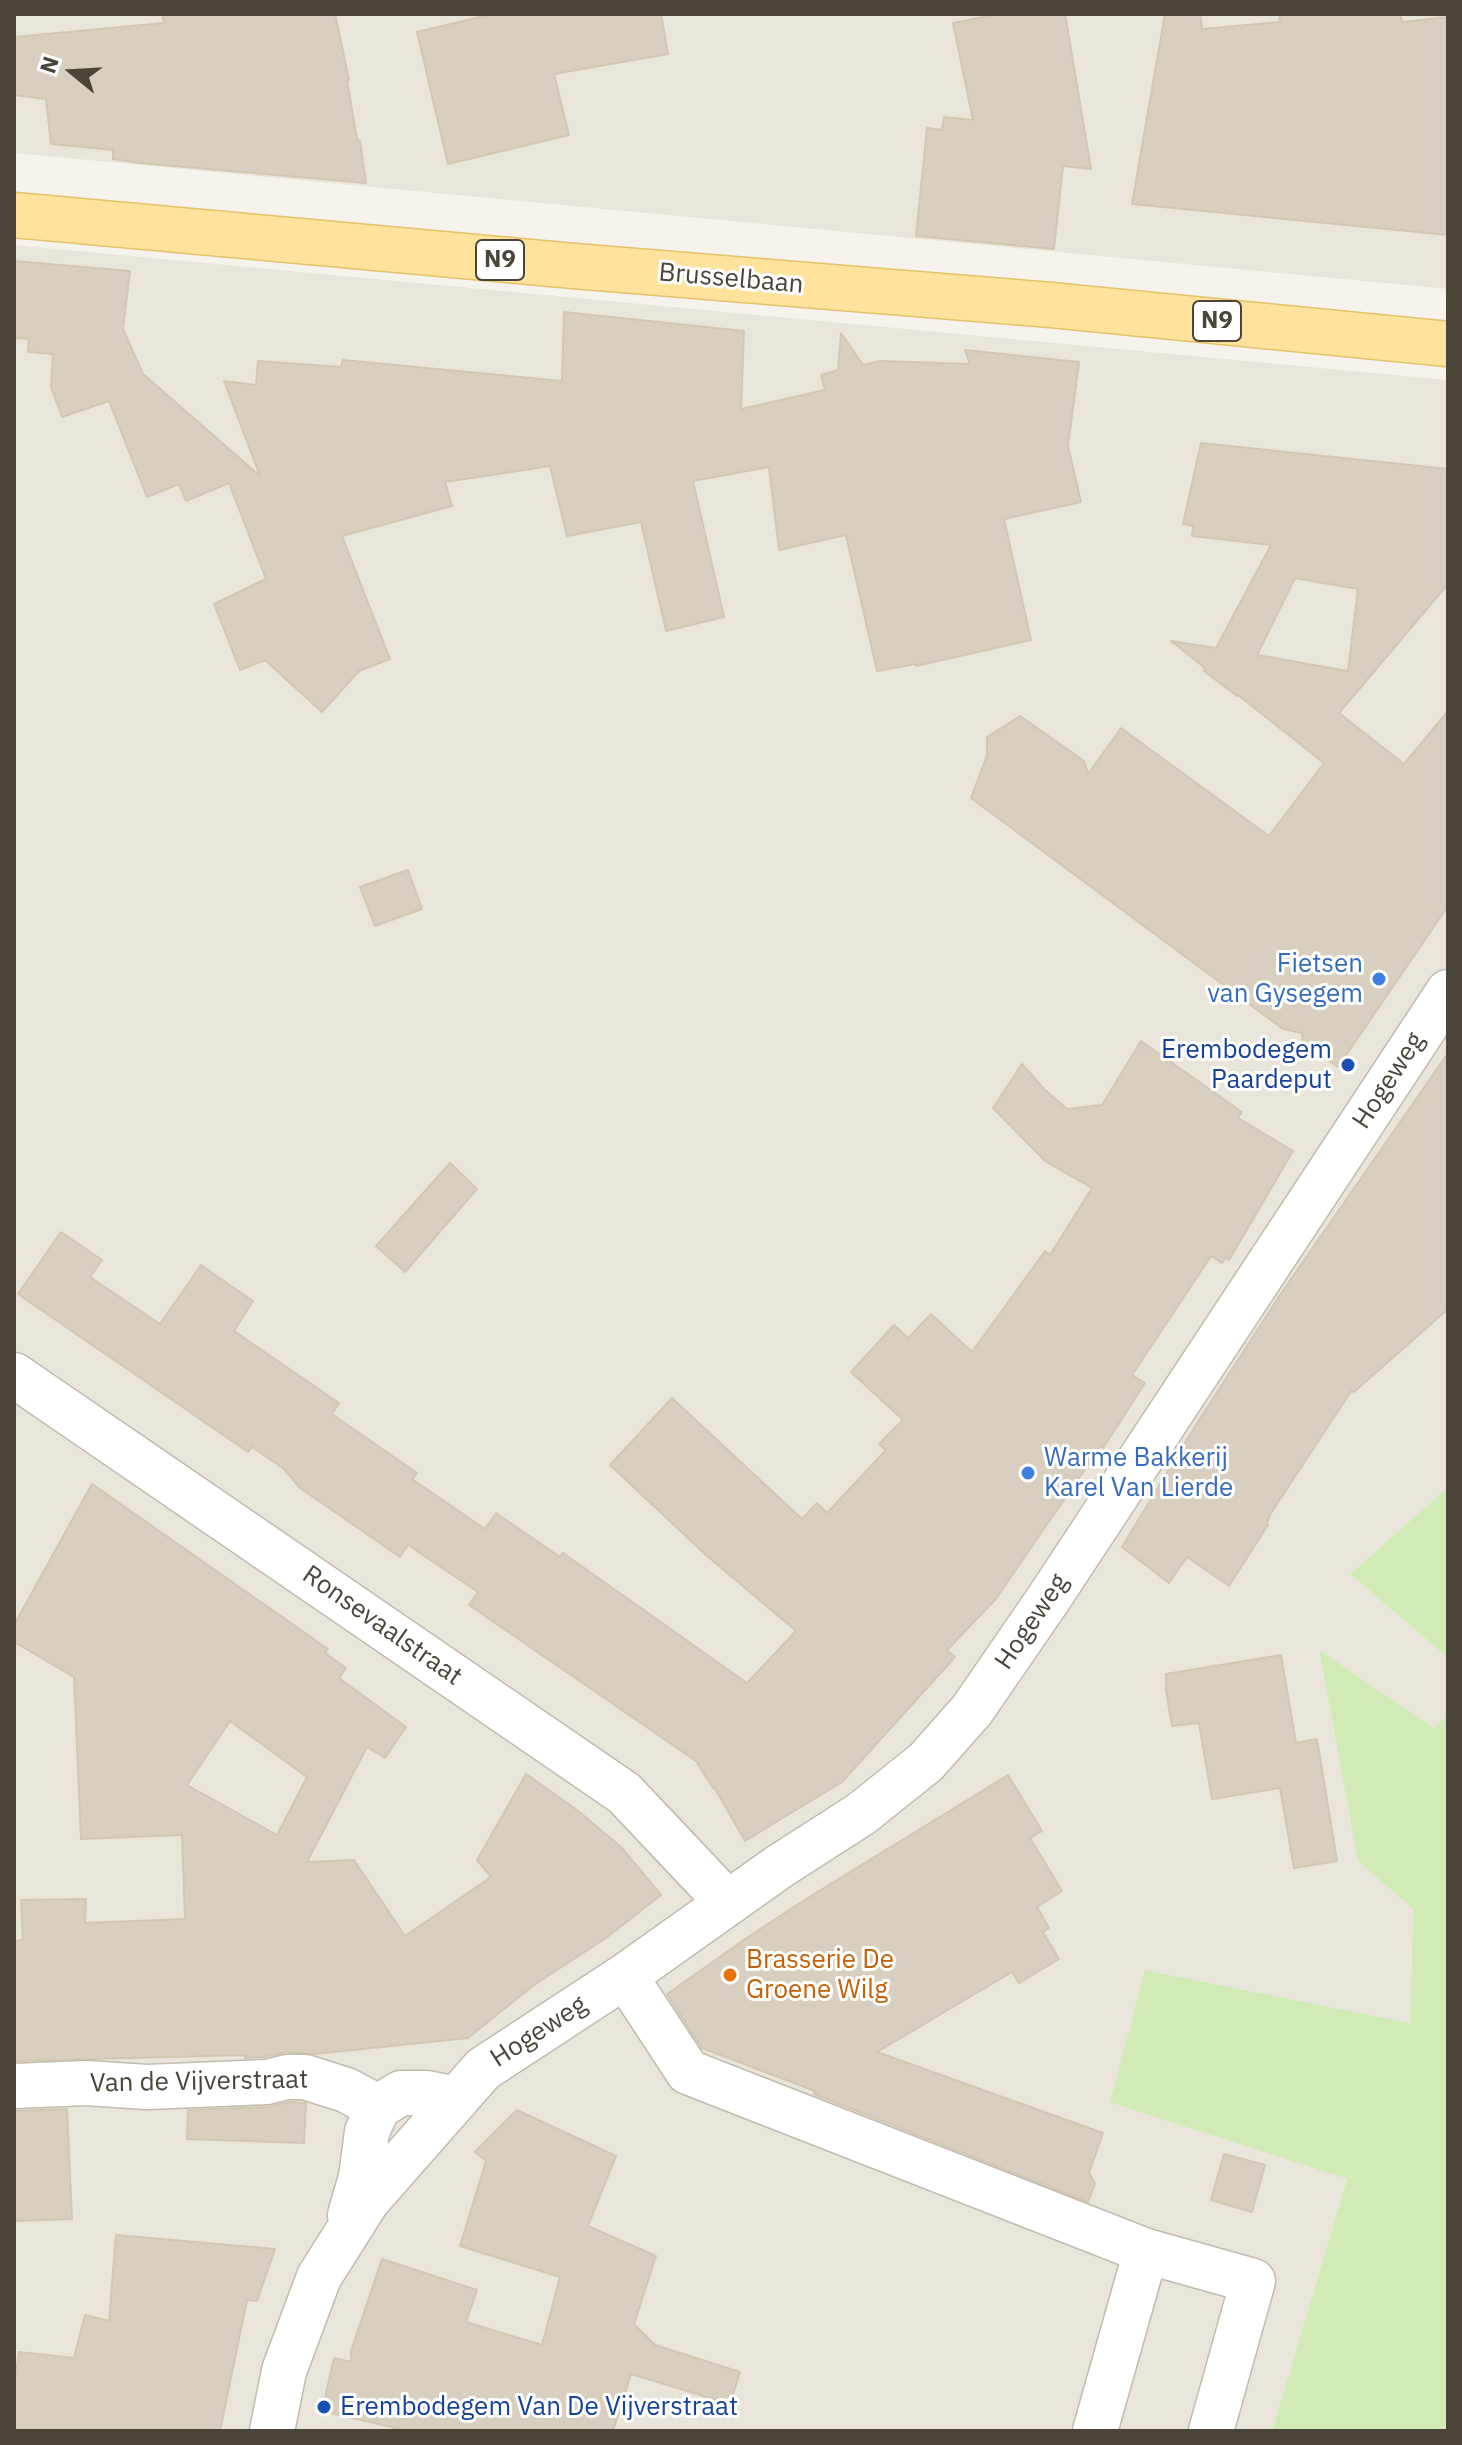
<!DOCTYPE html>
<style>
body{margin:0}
#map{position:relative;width:1462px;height:2445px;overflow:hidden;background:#f6f3ec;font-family:"IBM Plex Sans",sans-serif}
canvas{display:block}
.frame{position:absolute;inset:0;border:16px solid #4b4439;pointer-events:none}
.north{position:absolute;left:32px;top:32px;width:80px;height:80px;-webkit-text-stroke:6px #fff;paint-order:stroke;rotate:288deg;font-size:22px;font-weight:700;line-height:32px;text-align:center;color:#4b4439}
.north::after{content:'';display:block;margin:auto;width:28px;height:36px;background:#4b4439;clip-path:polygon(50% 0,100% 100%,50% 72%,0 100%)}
</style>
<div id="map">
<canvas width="1462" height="2445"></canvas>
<div class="frame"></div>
<div class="north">N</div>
</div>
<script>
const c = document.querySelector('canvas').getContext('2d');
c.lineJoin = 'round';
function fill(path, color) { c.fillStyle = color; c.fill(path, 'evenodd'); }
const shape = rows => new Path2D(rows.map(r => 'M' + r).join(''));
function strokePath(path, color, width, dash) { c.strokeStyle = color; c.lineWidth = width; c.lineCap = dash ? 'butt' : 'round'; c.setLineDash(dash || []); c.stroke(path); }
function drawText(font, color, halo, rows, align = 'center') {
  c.font = font + ' "IBM Plex Sans",sans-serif'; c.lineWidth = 6; c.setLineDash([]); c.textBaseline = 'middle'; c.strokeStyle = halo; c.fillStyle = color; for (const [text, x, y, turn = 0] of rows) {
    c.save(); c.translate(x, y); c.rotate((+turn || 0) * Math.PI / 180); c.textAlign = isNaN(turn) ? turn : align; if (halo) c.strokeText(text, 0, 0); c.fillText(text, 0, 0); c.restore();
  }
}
const residential = shape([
 [14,14,1448,14,1448,289,14,153],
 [14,245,1448,380,1448,1487,1350,1574,1448,1658,1448,1715,1434,1729,1319,1651,1358,1860,1413,1909,1410,2023,1146,1970,1110,2101,1347,2179,1272,2431,14,2431]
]);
const green = shape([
 [1448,1487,1448,1658,1350,1574],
 [1319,1650,1434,1728,1448,1715,1448,2431,1272,2431,1347,2179,1110,2102,1145,1970,1410,2023,1413,1909,1358,1861]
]);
const building = shape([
 [162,14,335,14,349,80,347,80,357,140,360,141,366,183,140,163,113,159,113,150,51,144,46,99,14,95,14,37,164,23,162,14],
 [492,14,661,14,668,54,554,74,569,135,448,164,417,32,492,14],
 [998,14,1065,14,1091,169,1063,166,1054,249,916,236,927,128,942,130,944,117,973,120,953,23,998,14],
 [1165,14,1200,14,1202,29,1280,22,1279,14,1400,14,1402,22,1448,17,1448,235,1132,204,1165,14],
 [14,261,130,271,123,329,143,374,260,476,224,381,256,385,258,361,341,367,343,360,562,381,564,312,744,331,741,409,825,390,821,375,838,370,841,333,863,365,880,361,970,364,965,350,1079,362,1068,446,1081,502,1004,519,1031,640,916,666,916,664,877,671,846,535,779,550,769,467,693,481,724,617,666,631,641,522,567,536,550,466,445,482,452,506,342,536,390,659,359,671,322,712,265,660,240,670,214,604,266,579,229,483,186,501,179,484,147,497,109,401,62,417,51,387,53,354,28,352,29,339,14,338,14,261],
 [1201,443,1448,469,1448,584,1339,713,1404,764,1448,711,1448,906,1338,1067,1303,1043,1302,1033,1283,1029,971,798,987,755,987,737,1020,716,1084,761,1088,774,1121,728,1269,836,1324,763,1238,695,1237,696,1204,671,1205,668,1171,641,1216,648,1271,545,1192,536,1193,526,1183,524,1201,443],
 [1295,578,1358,589,1348,671,1257,655,1295,578],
 [408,870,422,909,375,926,360,887,408,870],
 [1141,1041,1242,1112,1238,1118,1293,1151,1229,1260,1226,1257,1222,1263,1211,1256,1132,1375,1145,1383,1103,1448,1101,1446,995,1600,947,1650,955,1657,842,1782,745,1841,714,1787,713,1788,696,1761,469,1605,478,1592,408,1545,400,1557,300,1488,284,1469,252,1447,248,1452,18,1294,61,1232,102,1260,90,1277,160,1324,201,1265,253,1301,234,1331,339,1403,332,1414,417,1473,412,1479,485,1529,496,1513,560,1557,563,1553,747,1683,796,1631,706,1555,610,1465,672,1398,802,1519,817,1503,827,1513,886,1450,879,1444,903,1420,851,1372,894,1325,908,1338,931,1314,972,1352,1045,1251,1050,1255,1092,1188,1045,1161,993,1108,1022,1064,1044,1089,1067,1109,1102,1105,1141,1041],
 [1448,1053,1448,1309,1354,1392,1352,1390,1271,1513,1267,1523,1268,1525,1229,1586,1187,1557,1169,1583,1122,1547,1194,1428,1280,1295,1448,1053],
 [450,1163,477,1189,405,1272,376,1246,450,1163],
 [92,1484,328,1649,325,1653,346,1668,339,1678,406,1727,385,1758,367,1747,307,1862,354,1860,405,1936,491,1877,477,1860,526,1774,577,1810,621,1847,661,1895,606,1938,534,1985,468,2038,315,2054,287,2052,263,2057,245,2058,248,2055,14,2061,14,1941,23,1940,21,1900,86,1899,85,1923,185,1919,182,1835,81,1839,74,1677,14,1642,14,1625,92,1484],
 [230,1721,307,1777,277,1835,187,1785,230,1721],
 [1281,1655,1296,1743,1317,1739,1337,1861,1294,1868,1280,1788,1212,1799,1199,1723,1172,1726,1166,1690,1166,1674,1281,1655],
 [1008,1775,1042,1831,1030,1838,1062,1891,1037,1907,1049,1928,1043,1932,1059,1959,1019,1983,1012,1972,877,2052,1103,2133,1089,2173,1095,2184,1088,2202,814,2094,815,2091,702,2048,667,1994,748,1937,806,1899,1008,1775],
 [290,2102,306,2103,304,2143,187,2139,188,2110,268,2107,290,2102],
 [67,2109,72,2219,14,2221,14,2111,67,2109],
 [517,2110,616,2156,588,2226,656,2256,634,2324,655,2345,740,2372,730,2404,631,2374,613,2431,408,2431,322,2411,334,2358,351,2362,351,2351,382,2259,477,2290,466,2322,542,2345,560,2277,460,2246,486,2161,475,2152,517,2110],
 [1224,2154,1265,2165,1252,2212,1211,2200,1224,2154],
 [116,2235,275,2249,257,2301,247,2300,220,2431,14,2431,14,2387,19,2352,74,2358,85,2315,109,2321,116,2235]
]);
const minor = shape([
 [14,1375,624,1793,728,1903],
 [625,1976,688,2072,1146,2251],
 [14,2086,86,2083,147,2087,267,2082,287,2077,305,2077,346,2090,378,2107],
 [350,2215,361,2177,367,2132,378,2107,401,2093,427,2093,457,2099],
 [272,2431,284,2371,319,2277,367,2201,483,2069,625,1976,780,1866,861,1814,926,1762,972,1710,1049,1598,1448,992],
 [1095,2431,1146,2251,1253,2281,1211,2431]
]);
const major = shape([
 [14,215,574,266,1051,305,1448,344]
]);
const markers = [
 [1379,979,8,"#3f7fe0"],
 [1348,1065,8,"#1a4fb4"],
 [1028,1473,8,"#3f7fe0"],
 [730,1975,8,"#e8710a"],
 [324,2407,8,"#1a4fb4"]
];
const shields = [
 [500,260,48],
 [1217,321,48]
];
const shieldNames = [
 ["N9",500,260],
 ["N9",1217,321]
];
const streetNames = [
 ["Brusselbaan",731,279,5],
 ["Hogeweg",1389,1081,-57],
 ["Hogeweg",1032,1622,-56],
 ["Ronsevaalstraat",382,1626,35],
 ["Hogeweg",539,2032,-33],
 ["Van de Vijverstraat",199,2082,-1]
];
const shopNames = [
 ["Fietsen",1363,964],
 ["van Gysegem",1363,994],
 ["Warme Bakkerij",1044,1458,"left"],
 ["Karel Van Lierde",1044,1488,"left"]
];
const transitNames = [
 ["Erembodegem",1332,1050],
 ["Paardeput",1332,1080],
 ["Erembodegem Van De Vijverstraat",340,2407,"left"]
];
const foodNames = [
 ["Brasserie De",746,1960],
 ["Groene Wilg",746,1990]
];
fill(residential, '#eae5da');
fill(green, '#d2eab5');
fill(building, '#d8cfc1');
strokePath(building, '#d3c7b4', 2);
strokePath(minor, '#c2bbae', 47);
strokePath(major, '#e6c16a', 47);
strokePath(minor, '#fff', 44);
strokePath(major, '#ffe39c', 44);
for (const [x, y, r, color] of markers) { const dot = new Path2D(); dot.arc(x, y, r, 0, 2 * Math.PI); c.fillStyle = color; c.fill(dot); strokePath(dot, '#fff', 3); }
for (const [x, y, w] of shields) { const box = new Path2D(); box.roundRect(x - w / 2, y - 20, w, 40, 6); c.fillStyle = '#fff'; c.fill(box); strokePath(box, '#4b4439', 2); }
drawText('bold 24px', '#4b4439', null, shieldNames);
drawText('26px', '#4b4439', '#fff', streetNames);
drawText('26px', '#366cbe', '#fff', shopNames, 'right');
drawText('26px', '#164399', '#fff', transitNames, 'right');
drawText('26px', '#c56008', '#fff', foodNames, 'left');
</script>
